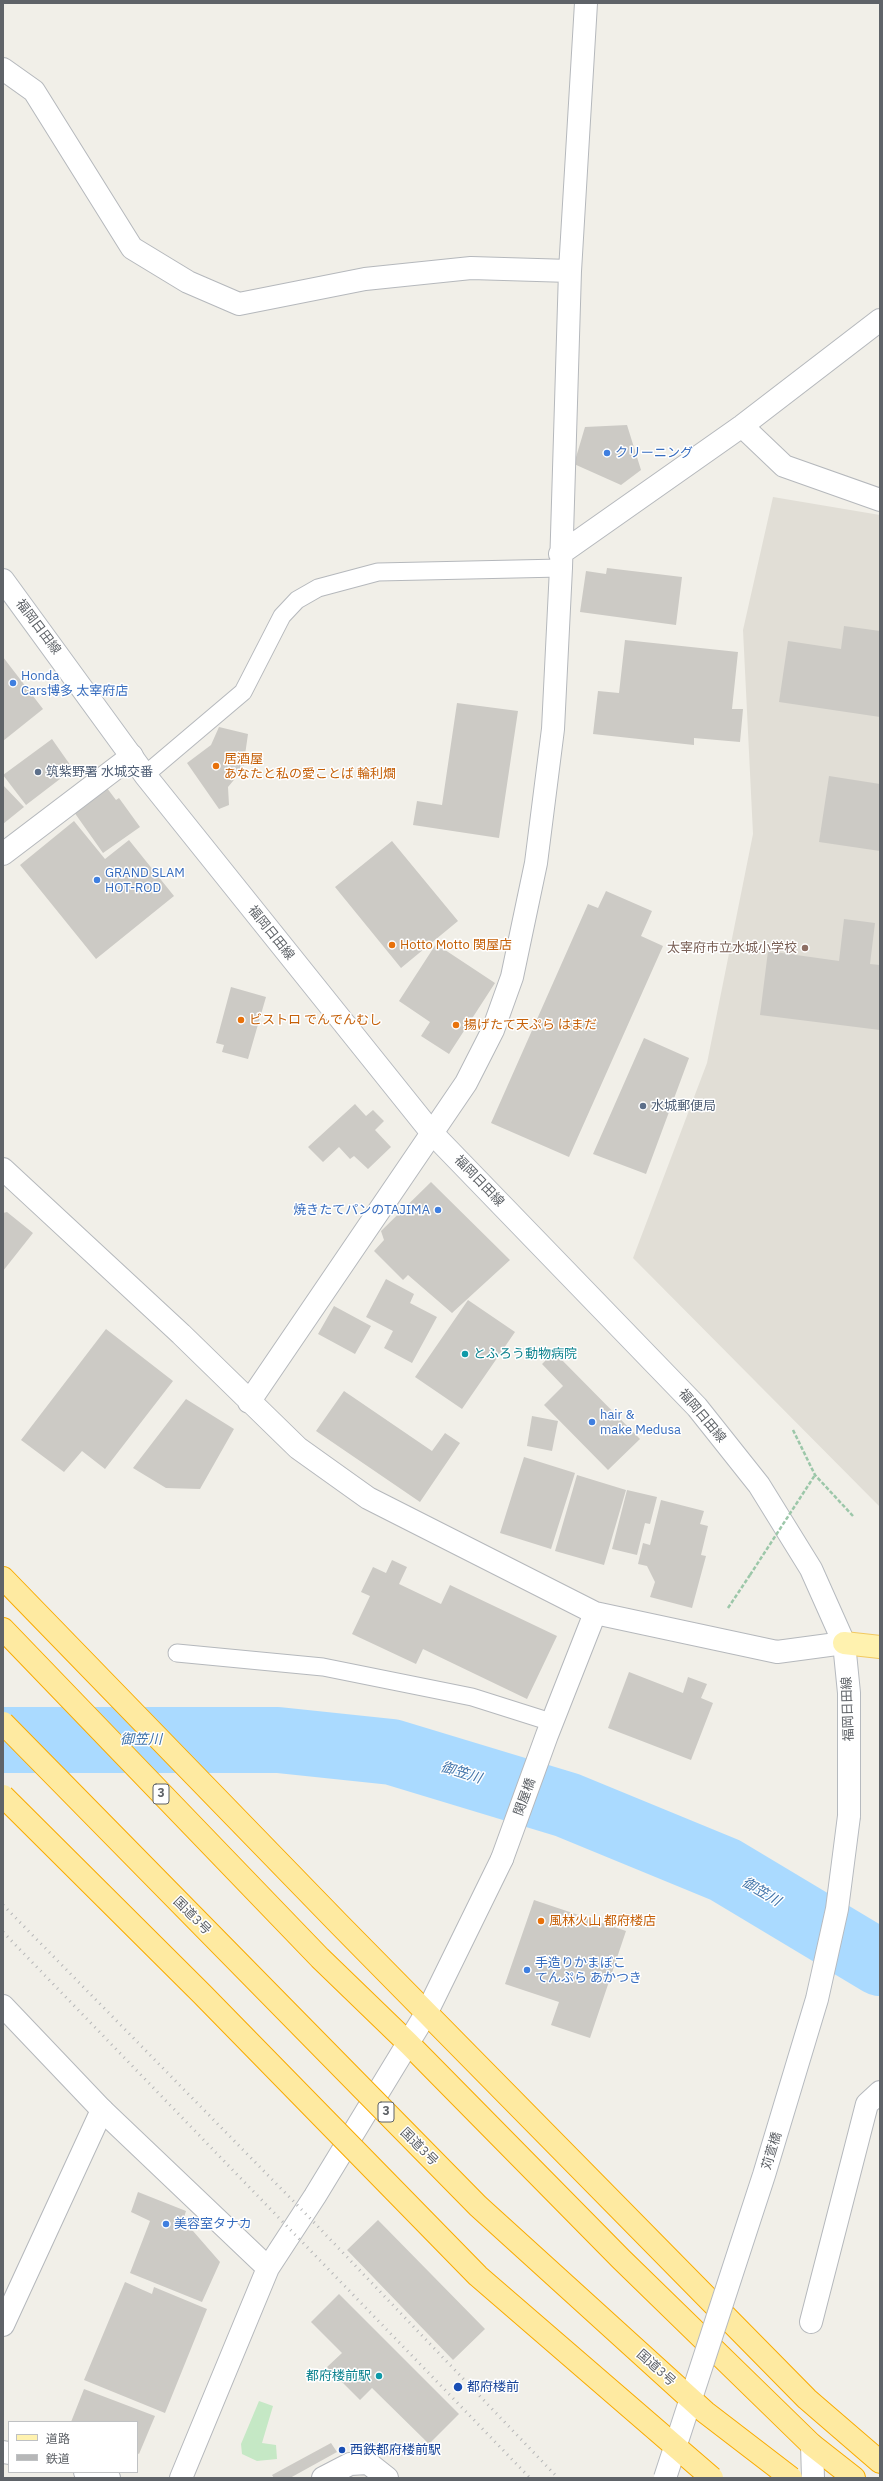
<!DOCTYPE html>
<meta charset="utf-8">
<style>
body{margin:0}
#map{position:relative;width:883px;height:2481px;overflow:hidden;background:#f1efe8;font-family:"IBM Plex Sans","Noto Sans JP",sans-serif}
canvas{display:block}
.frame{position:absolute;inset:0;border:4px solid #5f6368;pointer-events:none}
.legend{position:absolute;left:8px;top:2421px;width:130px;height:52px;box-sizing:border-box;background:#fff;border:1px solid #bfc1c3;margin:0;padding:5px 7px;list-style:none;font-size:12px;color:#5f6368}
.legend li{display:flex;align-items:center;gap:8px;height:20px}
.legend b{width:20px;border:1px solid #bfc1c3}
</style>
<div id="map">
<canvas width="883" height="2481"></canvas>
<div class="frame"></div>
<ul class="legend">
<li><b style="height:5px;background:#fff2af"></b>道路</li>
<li><b style="height:5px;background:#b6b7b8"></b>鉄道</li>
</ul>
</div>
<script>
const c = document.querySelector('canvas').getContext('2d');
c.lineJoin = 'round';
function fill(path, color) { c.fillStyle = color; c.fill(path, 'evenodd'); }
const shape = rows => new Path2D(rows.map(r => 'M' + r).join(''));
function strokePath(path, color, width, dash) { c.strokeStyle = color; c.lineWidth = width; c.lineCap = dash ? 'butt' : 'round'; c.setLineDash(dash || []); c.stroke(path); }
function drawText(font, color, halo, rows, align = 'center') {
  c.font = font + ' "IBM Plex Sans","Noto Sans JP",sans-serif'; c.lineWidth = 3; c.setLineDash([]); c.textBaseline = 'middle'; c.strokeStyle = halo; c.fillStyle = color; for (const [text, x, y, turn = 0] of rows) {
    c.save(); c.translate(x, y); c.rotate((+turn || 0) * Math.PI / 180); c.textAlign = isNaN(turn) ? turn : align; if (halo) c.strokeText(text, 0, 0); c.fillText(text, 0, 0); c.restore();
  }
}
const education = shape([
 [773,497,880,515,880,1507,633,1258,707,1063,753,834,743,630]
]);
const green = shape([
 [259,2401,273,2406,262,2443,276,2445,277,2459,257,2461,242,2454,241,2444]
]);
const river = shape([
 [3,1740,278,1740,392,1752,567,1805,725,1870,880,1963]
]);
const building = shape([
 [627,425,641,470,621,485,574,464,585,427],
 [607,568,682,577,676,625,580,612,586,571,606,574],
 [844,626,880,631,880,717,779,702,788,641,841,649],
 [625,640,738,652,732,709,743,709,740,742,694,738,694,745,593,734,598,691,619,693],
 [3,657,43,709,3,741],
 [457,703,518,711,499,838,413,825,417,801,442,805],
 [219,727,248,734,243,769,228,787,229,805,219,809,187,763,211,745],
 [52,739,73,769,26,805,3,775],
 [829,776,880,784,880,851,819,842],
 [3,785,24,807,3,824],
 [107,788,116,800,119,798,140,827,103,853,74,812],
 [74,821,105,859,129,840,174,896,96,959,20,865],
 [392,841,458,921,401,968,335,887],
 [606,891,652,911,641,936,663,946,569,1157,491,1123,588,904,598,908],
 [844,919,875,923,870,964,880,965,880,1030,760,1015,768,951,839,961],
 [436,944,495,983,449,1054,421,1036,430,1022,399,1001],
 [231,987,266,997,248,1059,222,1052,224,1045,216,1043],
 [644,1038,689,1058,646,1174,593,1154],
 [355,1104,366,1116,373,1110,384,1121,375,1130,391,1147,368,1169,354,1156,350,1159,339,1147,323,1162,308,1147],
 [431,1182,510,1260,452,1313,408,1275,403,1280,374,1251,384,1240,381,1231],
 [7,1212,33,1233,3,1271,3,1213],
 [386,1279,414,1294,410,1303,437,1317,412,1363,384,1348,393,1331,366,1317],
 [468,1300,515,1332,462,1409,415,1377],
 [334,1306,371,1326,355,1354,318,1334],
 [106,1329,173,1381,105,1469,82,1451,64,1472,21,1440],
 [554,1352,640,1439,608,1470,544,1405,563,1386,542,1364],
 [344,1391,432,1451,445,1433,460,1443,420,1502,316,1431],
 [186,1399,234,1429,200,1489,166,1488,133,1468],
 [532,1416,558,1421,552,1451,527,1446],
 [524,1457,575,1473,551,1549,500,1533],
 [577,1475,626,1490,604,1565,555,1551],
 [627,1490,657,1497,650,1524,645,1523,637,1555,612,1549],
 [661,1500,704,1511,700,1524,708,1526,701,1555,706,1556,692,1608,650,1597,655,1582,647,1566,638,1564,643,1543,650,1545],
 [392,1560,407,1567,399,1584,441,1604,450,1585,557,1636,527,1699,423,1649,416,1664,352,1634,370,1596,361,1592,373,1567,386,1573],
 [629,1672,683,1693,688,1677,707,1684,701,1698,713,1703,691,1760,608,1728],
 [534,1900,626,1931,590,2038,551,2025,559,2002,505,1984],
 [138,2192,186,2211,181,2227,193,2231,220,2262,202,2302,130,2273,150,2221,131,2212],
 [378,2220,485,2329,453,2360,347,2250],
 [125,2282,152,2294,154,2287,207,2309,165,2413,84,2380],
 [339,2294,459,2414,429,2444,372,2388,360,2400,327,2367,342,2353,311,2322],
 [84,2389,155,2416,139,2454,137,2453,137,2422,71,2422],
 [331,2443,337,2452,290,2478,274,2478,272,2475]
]);
const path = shape([
 [793,1430,815,1475,853,1516],
 [728,1608,750,1575]
]);
const service = shape([
 [145,775,243,692,282,616,297,600,318,588,378,572,561,568],
 [177,1653,323,1667,472,1697,551,1722]
]);
const minor = shape([
 [3,69,34,91,132,248,188,282,239,304,365,279,471,268,570,271],
 [742,426,784,466,880,500],
 [560,554,742,426,880,320],
 [3,854,132,756],
 [3,1169,181,1334,298,1448,368,1498,595,1613,777,1652,844,1643],
 [249,1402,466,1083,493,1030,512,977,536,863,553,729,561,568,570,271,586,3],
 [502,1859,547,1735,595,1613],
 [811,2322,867,2104,880,2092],
 [3,2325,102,2110],
 [812,2445,813,2478],
 [3,2452,9,2453],
 [85,2472,109,2478],
 [323,2478,350,2464,368,2463,387,2478]
]);
const tertiary = shape([
 [3,2006,102,2110,268,2268],
 [181,2478,268,2268,315,2196,427,2012,502,1859]
]);
const secondary = shape([
 [3,580,145,775,432,1133,697,1407,759,1485,811,1569,844,1643,849,1693,849,1816]
]);
const primary = shape([
 [844,1643,880,1647]
]);
const trunk = shape([
 [3,1578,340,1925,807,2399,880,2462],
 [3,1629,320,1958,409,2044,621,2259,812,2445,854,2478]
]);
const rail = shape([
 [3,1905,305,2213,558,2478],
 [3,1932,530,2478]
]);
const pathBridge = shape([
 [750,1575,815,1475]
]);
const secondaryBridge = shape([
 [665,2478,764,2175,817,1999,837,1909,849,1816]
]);
const trunkBridge = shape([
 [3,1723,478,2206,705,2412,791,2478],
 [3,1796,202,1994,478,2276,712,2478]
]);
const markers = [
 [607,453,4,"#3f7fe0"],
 [13,683,4,"#3f7fe0"],
 [216,766,4,"#e8710a"],
 [38,772,4,"#5c6f8a"],
 [97,880,4,"#3f7fe0"],
 [392,945,4,"#e8710a"],
 [805,948,4,"#8d6e63"],
 [241,1020,4,"#e8710a"],
 [456,1025,4,"#e8710a"],
 [643,1106,4,"#5c6f8a"],
 [438,1210,4,"#3f7fe0"],
 [465,1354,4,"#0f9aa8"],
 [592,1422,4,"#3f7fe0"],
 [541,1921,4,"#e8710a"],
 [527,1970,4,"#3f7fe0"],
 [166,2224,4,"#3f7fe0"],
 [379,2376,4,"#0f9aa8"],
 [458,2387,5,"#1a4fb4"],
 [342,2450,4,"#1a4fb4"]
];
const shields = [
 [161,1794,16],
 [386,2112,16]
];
const shieldNames = [
 ["3",161,1794],
 ["3",386,2112]
];
const shopNames = [
 ["クリーニング",615,453],
 ["Honda",21,676],
 ["Cars博多 太宰府店",21,691],
 ["GRAND SLAM",105,873],
 ["HOT-ROD",105,888],
 ["焼きたてパンのTAJIMA",430,1210,"right"],
 ["hair &",600,1415],
 ["make Medusa",600,1430],
 ["手造りかまぼこ",535,1963],
 ["てんぷら あかつき",535,1978],
 ["美容室タナカ",174,2224]
];
const streetNames = [
 ["福岡日田線",38,627,53],
 ["福岡日田線",271,933,51],
 ["福岡日田線",479,1181,46],
 ["福岡日田線",702,1416,50],
 ["福岡日田線",848,1709,-92],
 ["関屋橋",525,1797,-70],
 ["国道3号",192,1916,45],
 ["国道3号",419,2147,45],
 ["苅萱橋",772,2151,-73],
 ["国道3号",656,2368,42]
];
const foodNames = [
 ["居酒屋",224,759],
 ["あなたと私の愛ことば 輪利燗",224,774],
 ["Hotto Motto 関屋店",400,945],
 ["ビストロ でんでんむし",249,1020],
 ["揚げたて天ぷら はまだ",464,1025],
 ["風林火山 都府楼店",549,1921]
];
const serviceNames = [
 ["筑紫野署 水城交番",46,772],
 ["水城郵便局",651,1106]
];
const educationNames = [
 ["太宰府市立水城小学校",797,948]
];
const cultureNames = [
 ["とふろう動物病院",473,1354],
 ["都府楼前駅",371,2376,"right"]
];
const transitNames = [
 ["都府楼前",467,2387],
 ["西鉄都府楼前駅",350,2450]
];
const waterNames = [
 ["御笠川",141,1740],
 ["御笠川",461,1773,17],
 ["御笠川",761,1892,31]
];
fill(education, '#e1ded6');
fill(green, '#c5e8c5');
strokePath(river, '#aadaff', 66);
fill(building, '#cccac5');
strokePath(service, '#b5b8bc', 19);
strokePath(minor, '#b5b8bc', 24);
strokePath(tertiary, '#b5b8bc', 24);
strokePath(secondary, '#b6babf', 24);
strokePath(primary, '#f2c960', 24);
strokePath(trunk, '#f9ab00', 24);
strokePath(path, '#9cc7a9', 2.5, [4, 2]);
strokePath(service, '#fff', 17);
strokePath(minor, '#fff', 22);
strokePath(tertiary, '#fff', 22);
strokePath(secondary, '#fff', 22);
strokePath(primary, '#fff2af', 22);
strokePath(trunk, '#feeaa1', 22);
strokePath(rail, '#b6b7b8', 3, [1, 5]);
strokePath(secondaryBridge, '#b6babf', 24, []);
strokePath(trunkBridge, '#f9ab00', 24, []);
strokePath(pathBridge, '#9cc7a9', 2.5, [4, 2]);
strokePath(secondaryBridge, '#fff', 22);
strokePath(trunkBridge, '#feeaa1', 22);
for (const [x, y, r, color] of markers) { const dot = new Path2D(); dot.arc(x, y, r, 0, 2 * Math.PI); c.fillStyle = color; c.fill(dot); strokePath(dot, '#fff', 1.5); }
for (const [x, y, w] of shields) { const box = new Path2D(); box.roundRect(x - w / 2, y - 10, w, 20, 3); c.fillStyle = '#fff'; c.fill(box); strokePath(box, '#5f6368', 1); }
drawText('bold 12px', '#5f6368', null, shieldNames);
drawText('13px', '#366cbe', '#fff', shopNames, 'left');
drawText('13px', '#5f6368', '#fff', streetNames);
drawText('13px', '#c56008', '#fff', foodNames, 'left');
drawText('13px', '#4e5e75', '#fff', serviceNames, 'left');
drawText('13px', '#785e54', '#fff', educationNames, 'right');
drawText('13px', '#0d838f', '#fff', cultureNames, 'left');
drawText('13px', '#164399', '#fff', transitNames, 'left');
drawText('italic 14px', '#4174aa', '#fff', waterNames);
</script>
